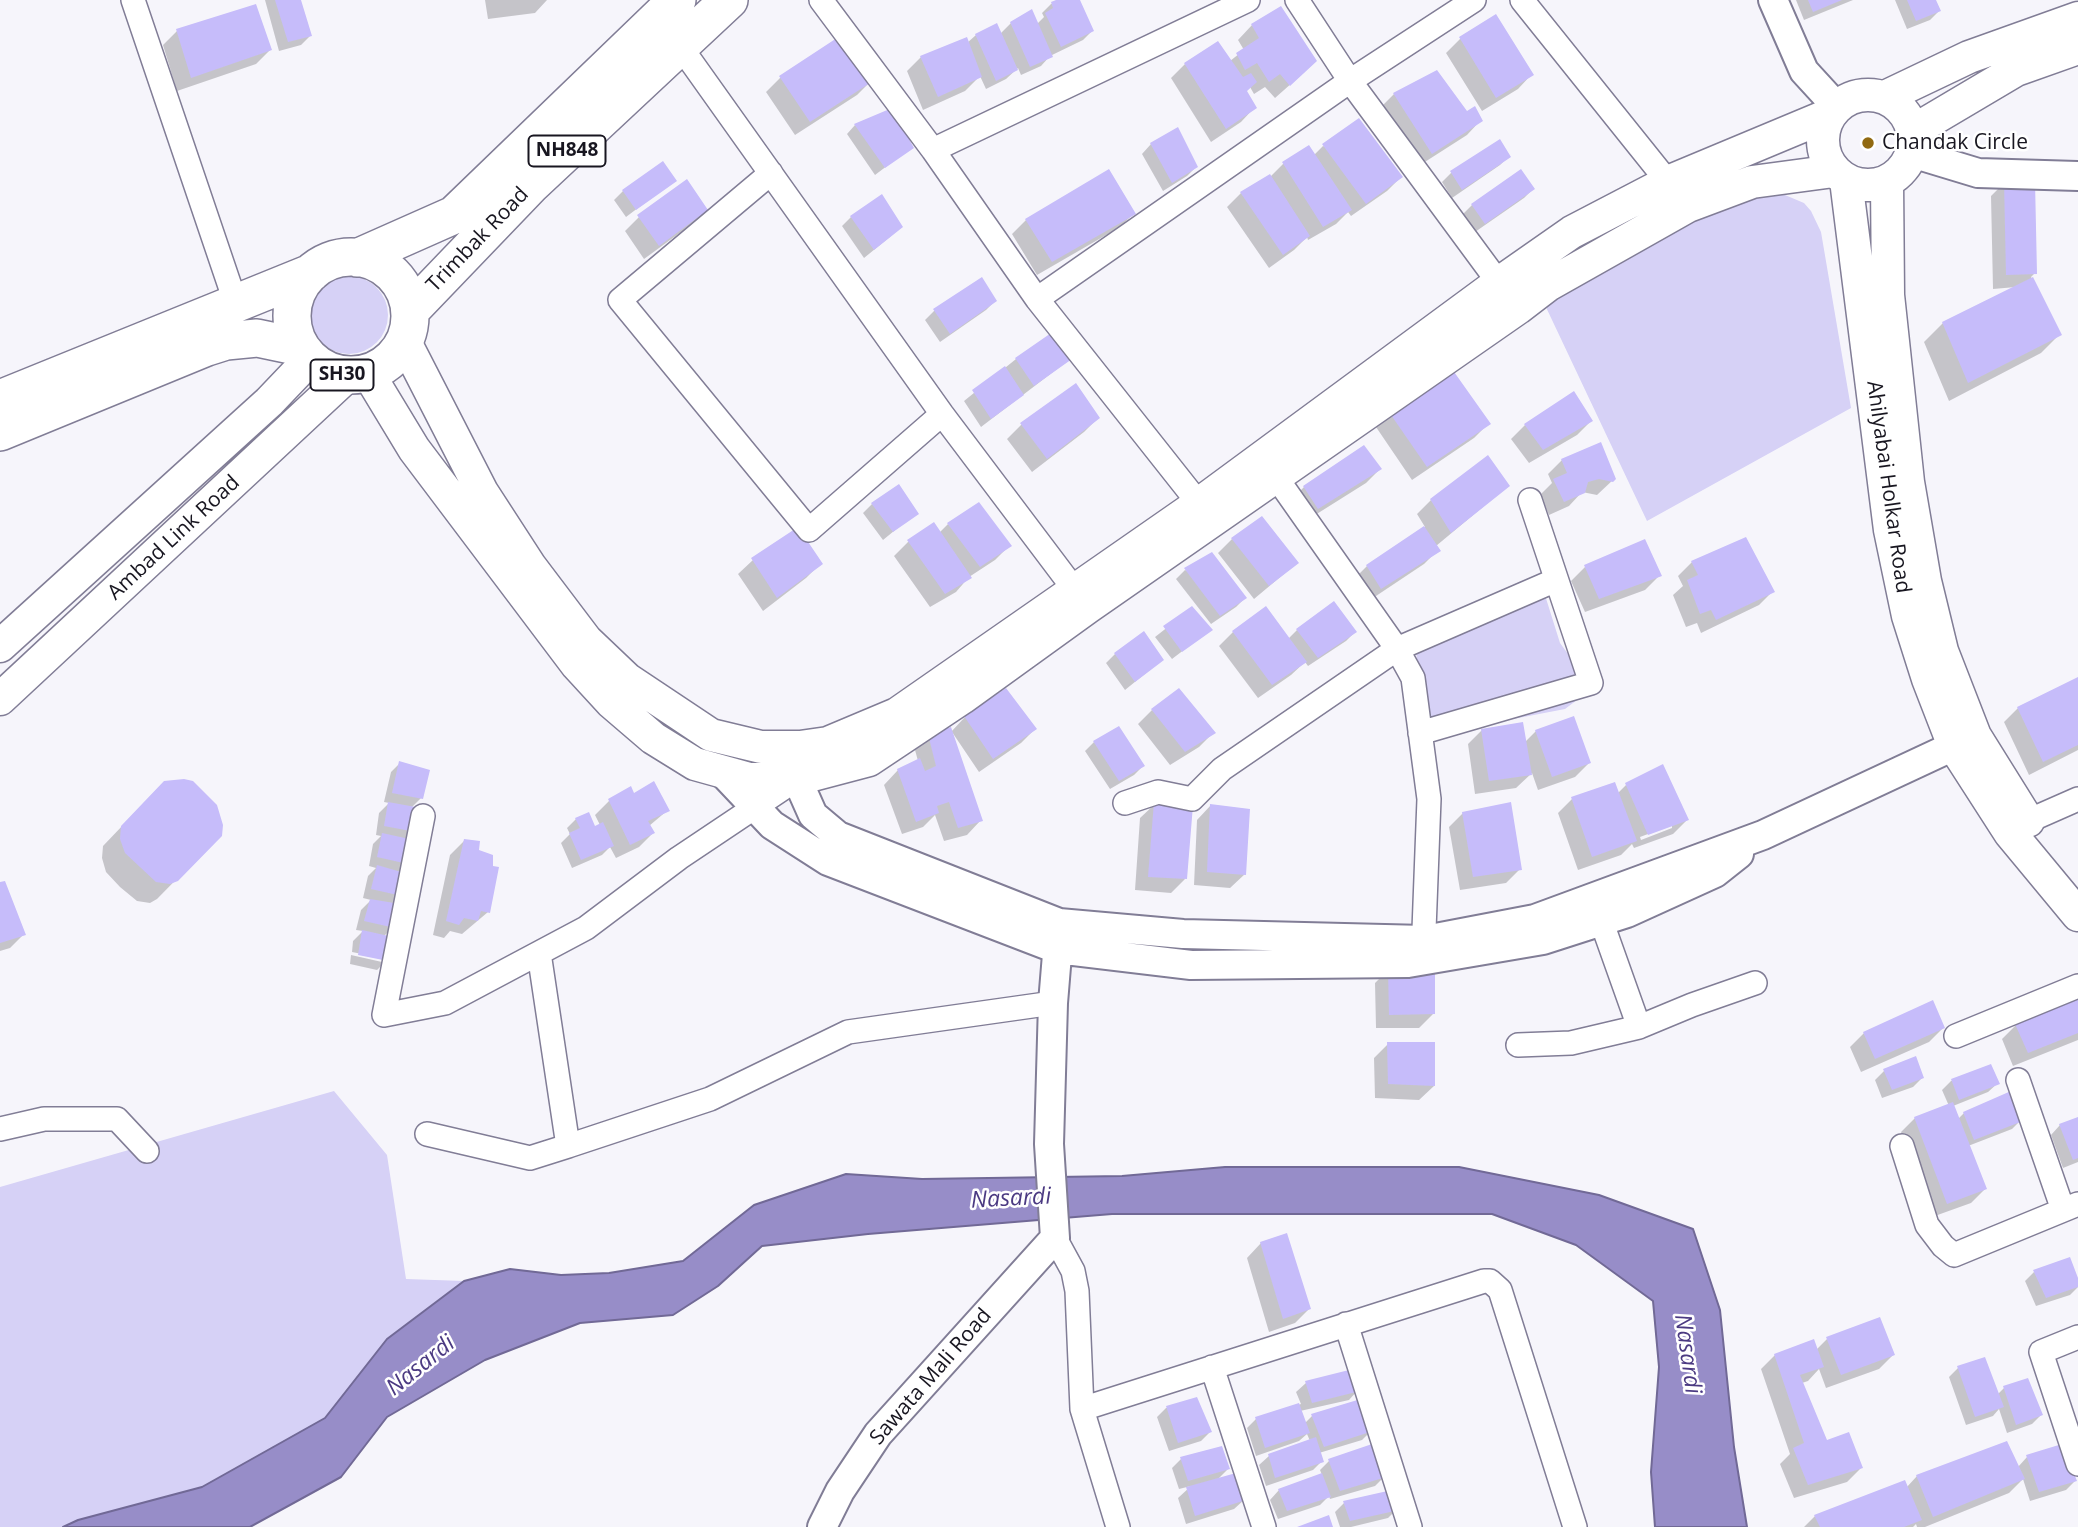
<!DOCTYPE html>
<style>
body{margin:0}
canvas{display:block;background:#f6f5fb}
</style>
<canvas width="2078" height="1527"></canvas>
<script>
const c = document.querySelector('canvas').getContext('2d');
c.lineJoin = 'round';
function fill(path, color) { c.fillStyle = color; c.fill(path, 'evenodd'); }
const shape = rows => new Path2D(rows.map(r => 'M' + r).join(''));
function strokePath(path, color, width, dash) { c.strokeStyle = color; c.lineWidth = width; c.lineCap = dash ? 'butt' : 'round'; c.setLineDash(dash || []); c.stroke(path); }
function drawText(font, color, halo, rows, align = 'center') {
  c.font = font + ' "Open Sans",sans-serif'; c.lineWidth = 5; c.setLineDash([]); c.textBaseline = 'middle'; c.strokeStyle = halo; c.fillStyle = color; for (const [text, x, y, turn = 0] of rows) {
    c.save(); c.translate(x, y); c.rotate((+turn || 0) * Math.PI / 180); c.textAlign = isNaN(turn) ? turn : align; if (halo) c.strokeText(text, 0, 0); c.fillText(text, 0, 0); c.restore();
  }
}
const green = shape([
 [1773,190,1804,203,1811,211,1821,232,1851,408,1647,521,1544,303,1727,204],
 '310 315a39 39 0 1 1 78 0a39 39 0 1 1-78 0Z',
 [1544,592,1560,643,1593,688,1565,709,1456,730,1425,716,1415,645],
 [334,1091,387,1155,406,1279,464,1281,387,1339,325,1418,202,1487,78,1520,63,1527,0,1527,0,1187]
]);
const water = shape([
 [1225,1167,1459,1167,1599,1195,1693,1229,1720,1310,1734,1447,1747,1527,1655,1527,1651,1472,1659,1367,1653,1301,1576,1245,1492,1214,1112,1214,868,1234,762,1246,718,1286,673,1315,580,1323,485,1360,387,1417,341,1477,250,1527,63,1527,78,1520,202,1487,325,1418,387,1339,464,1281,510,1269,561,1275,609,1273,683,1261,754,1205,846,1174,922,1179,1122,1176,1225,1167]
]);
const shadow = shape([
 [265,0,299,0,310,36,301,45,279,51],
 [485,0,547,0,535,13,488,19],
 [1061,0,1078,0,1092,31,1083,40,1050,56,1041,66,1021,75,1018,68,1006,79,986,89,980,76,965,91,923,110,907,71,921,57,967,43,976,35,1000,34,1011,23,1037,24,1044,17,1042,13,1051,4],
 [1796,0,1853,0,1804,20],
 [1895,0,1934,0,1939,11,1930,20,1907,29],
 [1496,17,1532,74,1518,89,1482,111,1446,53,1460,39],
 [1252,25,1301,75,1275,98,1265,87,1254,94,1250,87,1245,92,1255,107,1241,122,1211,142,1171,78,1185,64,1230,61,1244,50,1238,40],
 [177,31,270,50,256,64,177,91,163,45],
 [842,36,871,81,857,95,795,135,766,92,780,78],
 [1394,94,1467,113,1481,120,1467,135,1417,167,1380,108],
 [855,125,912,147,875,175,847,134],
 [1500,141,1509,156,1500,165,1452,198,1442,182,1451,173],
 [1151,144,1196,167,1187,176,1163,191,1142,154],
 [1323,146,1401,177,1387,191,1351,216,1348,212,1336,224,1308,240,1307,237,1294,250,1269,268,1227,207,1241,193,1270,177,1283,164,1314,155],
 [663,164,675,180,626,217,614,200,623,191],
 [2005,182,2035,273,2031,277,2060,334,2041,353,1949,401,1924,342,1943,323,2016,287,1993,289,1991,196],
 [1533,189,1524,198,1475,232,1463,214,1472,205],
 [706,210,692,224,644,259,625,231,639,217],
 [1134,213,1120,227,1037,275,1012,234,1026,220],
 [851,217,891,236,864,258,842,226],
 [982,280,995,301,986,310,940,342,925,320,934,311],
 [1054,333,1070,359,981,427,964,401,1016,359],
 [1076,385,1098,418,1084,432,1032,472,1007,439,1021,425],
 [1390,413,1488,424,1474,438,1412,480,1376,427],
 [1591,421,1577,435,1529,463,1511,439,1525,425],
 [1562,460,1614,479,1597,495,1582,492,1569,506,1549,515,1540,495,1552,483,1548,474],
 [1380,469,1366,483,1304,522,1290,501,1304,487],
 [1508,486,1436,546,1438,550,1424,564,1367,602,1353,580,1367,566,1425,527,1417,514,1431,500],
 [872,504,916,513,883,540,863,513],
 [948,524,1009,546,995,560,969,577,956,592,930,607,894,556,908,542,934,525,939,533],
 [1232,539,1297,563,1254,599,1218,553],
 [1644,541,1659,576,1645,590,1585,612,1571,581,1585,567],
 [753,560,820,564,806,578,763,611,738,574],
 [1692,562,1773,591,1759,605,1701,633,1697,623,1686,627,1673,595,1683,586,1678,576],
 [1185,570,1245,598,1236,607,1211,624,1176,579],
 [1192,608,1210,630,1172,659,1155,637],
 [1265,609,1288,639,1297,630,1355,632,1346,641,1308,666,1305,662,1291,675,1258,698,1219,646,1233,632],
 [1115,654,1162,660,1125,690,1106,663],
 [2078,679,2078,750,2029,775,2004,722,2018,708],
 [1152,710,1213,733,1199,747,1170,765,1138,724],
 [965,717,1035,729,1021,743,979,772,952,732,981,820,967,835,944,841,935,815,923,827,902,834,884,785,898,770,918,761,915,750,929,736,951,732],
 [1118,729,1143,766,1134,775,1110,789,1085,751,1094,742],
 [1482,730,1525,742,1536,731,1589,763,1575,777,1538,790,1532,773,1516,788,1475,794,1468,744],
 [400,763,421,798,411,808,415,831,405,840,407,864,397,873,401,895,391,905,393,927,384,936,386,961,377,970,350,964,351,955,382,962,382,958,352,952,353,941,363,931,356,930,361,910,371,900,363,898,368,876,376,868,369,866,373,844,381,836,376,835,379,813,389,803,384,802,391,772],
 [1626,785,1687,820,1673,834,1634,848,1632,844,1621,855,1578,870,1558,813,1572,799,1617,794],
 [1672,825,1672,828,1641,840,1640,837],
 [633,796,668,810,649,826,653,833,639,847,616,858,610,847,602,855,572,868,561,843,570,834,567,828,576,819,594,828,600,825,595,815,609,801],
 [145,802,220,835,157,899,150,903,137,901,120,887,106,872,102,858,103,846],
 [1155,804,1185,879,1171,893,1135,890,1140,818],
 [1211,805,1245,874,1230,888,1194,885,1197,820],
 [1463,813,1520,869,1506,883,1460,890,1449,827],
 [464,841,477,851,488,912,462,934,450,931,444,938,433,935,450,855],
 [0,884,24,934,10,948,0,951],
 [1389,969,1433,1014,1419,1028,1376,1028,1375,983],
 [2078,1000,2078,1040,2013,1066,2002,1039,2016,1025],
 [1943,1028,1929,1042,1861,1072,1850,1047,1864,1033],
 [1388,1044,1434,1086,1419,1100,1375,1098,1374,1058],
 [1990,1066,1998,1083,1988,1092,1953,1106,1958,1119,1964,1113,2021,1120,2012,1129,1968,1146,1985,1189,1971,1203,1932,1217,1901,1132,1915,1118,1949,1106,1942,1090,1951,1081],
 [1884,1071,1922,1078,1913,1087,1882,1098,1875,1080],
 [2078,1119,2078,1162,2063,1168,2051,1135,2060,1125],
 [1261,1243,1309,1309,1295,1323,1269,1332,1247,1258],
 [2034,1272,2078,1283,2078,1287,2070,1295,2036,1306,2025,1281],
 [1827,1339,1893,1355,1879,1369,1826,1388,1819,1369,1808,1381,1802,1383,1826,1442,1861,1468,1847,1482,1794,1498,1780,1464,1790,1454,1761,1369,1775,1355,1816,1350],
 [1958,1368,1997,1395,2004,1388,2041,1415,2032,1424,2007,1433,1999,1409,1993,1416,1966,1425,1949,1377],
 [1306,1383,1358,1390,1349,1400,1300,1411,1305,1423,1312,1416,1371,1431,1362,1440,1319,1453,1322,1461,1313,1470,1266,1486,1259,1465,1269,1456,1310,1441,1307,1434,1299,1441,1256,1456,1247,1428,1256,1419,1301,1404,1296,1392],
 [1196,1399,1210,1432,1201,1441,1169,1451,1157,1417,1166,1408],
 [2027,1457,2075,1481,2066,1490,2030,1501,2023,1479,2009,1493,1925,1527,1917,1527,1916,1524,1913,1527,1804,1527,1815,1516,1906,1488,1917,1476,2018,1467],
 [1181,1459,1228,1469,1216,1481,1244,1500,1234,1509,1186,1524,1178,1498,1191,1486,1179,1489,1172,1468],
 [1329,1461,1384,1477,1375,1486,1330,1499,1329,1496,1320,1505,1278,1519,1270,1500,1279,1490,1322,1475,1320,1470],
 [1391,1492,1397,1509,1388,1518,1351,1527,1340,1527,1335,1512,1344,1503]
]);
const building = shape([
 [275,0,301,0,312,36,288,42],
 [1056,0,1080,0,1094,31,1061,47,1045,13,1053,8,1051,2],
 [1808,0,1842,0,1813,12],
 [1907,0,1936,0,1941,11,1916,21],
 [256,4,272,50,191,78,176,29],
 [1281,6,1317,61,1290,86,1280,74,1269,82,1257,63,1245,70,1236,53,1259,38,1251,24],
 [1032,9,1053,57,1030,67,1010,22],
 [1496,14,1534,75,1496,98,1459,37],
 [997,23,1018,70,996,81,975,34],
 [843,34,873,81,810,122,779,76],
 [967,37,982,77,938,97,920,56],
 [1218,41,1243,77,1251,73,1257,82,1247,91,1257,108,1226,129,1184,63],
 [1437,70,1467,111,1475,106,1483,121,1432,154,1393,93],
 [892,108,914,148,885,168,854,124],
 [1359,118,1403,177,1366,204,1322,144],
 [1178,127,1198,167,1172,183,1150,143],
 [1500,139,1511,157,1462,190,1450,171],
 [1309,145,1352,210,1323,227,1282,162],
 [663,161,677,181,636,210,622,190],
 [1109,169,1136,214,1052,262,1025,219],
 [1521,169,1535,189,1485,224,1471,204],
 [1270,174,1310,236,1283,255,1240,192],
 [687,179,708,210,659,246,637,215],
 [2004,180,2035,181,2037,274,2006,275],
 [882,194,903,227,874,250,850,216],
 [982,277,997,301,950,334,933,309],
 [2033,277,2062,335,1968,383,1942,322],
 [1054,331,1072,359,1034,386,1015,358],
 [1005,366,1024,395,991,419,972,390],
 [1452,369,1491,424,1427,467,1389,412],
 [1076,383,1100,418,1047,459,1020,423],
 [1574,391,1593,421,1543,450,1524,424],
 [1601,442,1616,479,1613,482,1599,479,1588,482,1585,493,1564,502,1553,479,1567,473,1561,459],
 [1364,445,1382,469,1318,509,1303,486],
 [1488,455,1510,486,1451,533,1430,499],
 [899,484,919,514,893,532,871,503],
 [979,502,1012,546,980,567,947,523],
 [1262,516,1299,563,1269,586,1231,538],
 [934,522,972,578,945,594,907,540],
 [1424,526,1441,551,1381,589,1366,565],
 [798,527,823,564,777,598,751,558],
 [1746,537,1775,592,1716,620,1711,610,1700,614,1687,580,1698,575,1691,561],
 [1645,539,1662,576,1599,599,1584,565],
 [1212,552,1247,598,1220,616,1184,568],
 [1334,601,1357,632,1318,658,1296,629],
 [1192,606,1213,630,1182,652,1163,626],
 [1266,606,1307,662,1272,685,1232,631],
 [1144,631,1164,660,1135,682,1114,653],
 [2078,677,2078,745,2043,762,2017,707],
 [1006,688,1037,729,993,759,964,716],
 [1179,688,1216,733,1185,752,1151,709],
 [1574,716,1591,763,1552,777,1535,730],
 [1523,722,1532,775,1489,781,1481,729],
 [1119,726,1145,766,1119,781,1093,741],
 [951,727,983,821,958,828,949,802,937,806,939,813,916,822,897,769,920,758,925,771,936,766,928,734],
 [399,761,430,770,423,799,392,793],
 [1663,764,1689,820,1648,835,1625,783],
 [184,779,193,781,217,805,223,825,222,836,178,881,170,884,156,882,125,853,120,839,121,826,164,781],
 [654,781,670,811,648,821,655,833,630,845,608,799,631,786,634,793],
 [1615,782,1637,841,1592,857,1571,797],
 [388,802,421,808,416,832,384,826],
 [1154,802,1193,805,1187,879,1148,877],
 [1511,802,1522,870,1473,877,1462,812],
 [1210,804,1250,809,1246,875,1207,872],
 [589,812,595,826,603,822,614,846,581,860,569,833,580,828,575,818],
 [382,833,414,840,408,864,377,857],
 [464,839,480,841,479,850,493,855,493,866,499,867,490,913,481,911,478,921,464,918,459,925,446,921],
 [377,865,408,874,402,896,371,889],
 [5,881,26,935,0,943,0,882],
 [370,899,400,904,395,928,364,921],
 [362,930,393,937,388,961,358,955],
 [1388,968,1435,968,1435,1014,1389,1015],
 [2078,998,2078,1033,2028,1053,2015,1024],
 [1933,1000,1945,1028,1875,1059,1863,1032],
 [1387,1042,1435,1042,1435,1086,1388,1084],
 [1916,1056,1924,1078,1892,1090,1883,1069],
 [1991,1064,2000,1084,1959,1100,1951,1079],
 [2011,1091,2023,1121,1974,1140,1963,1112],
 [1953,1102,1987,1189,1947,1204,1914,1117],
 [2078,1117,2078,1158,2073,1160,2059,1124],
 [1287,1233,1311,1309,1283,1319,1260,1242],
 [2070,1257,2078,1278,2078,1287,2046,1298,2033,1270],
 [1880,1317,1895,1355,1841,1375,1826,1337],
 [1814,1339,1824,1367,1800,1375,1827,1440,1849,1432,1863,1468,1808,1485,1793,1448,1804,1443,1774,1354],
 [1985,1357,2004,1407,1975,1417,1957,1366],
 [1353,1369,1360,1391,1312,1403,1305,1381],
 [2028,1378,2043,1415,2016,1425,2003,1386],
 [1197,1397,1212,1432,1178,1443,1166,1406],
 [1364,1398,1373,1431,1324,1447,1311,1414],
 [1299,1403,1310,1433,1265,1448,1255,1417],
 [1316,1437,1324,1462,1275,1478,1268,1454],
 [2007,1441,2025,1479,1933,1517,1916,1475],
 [1375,1443,1386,1477,1340,1491,1328,1459],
 [2062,1444,2077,1481,2039,1492,2026,1455],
 [1222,1446,1230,1469,1188,1481,1180,1457],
 [1236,1473,1246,1500,1195,1516,1186,1487],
 [1322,1473,1331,1497,1287,1511,1278,1489],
 [1905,1480,1922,1520,1904,1527,1820,1527,1814,1515],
 [1392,1490,1399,1510,1350,1521,1343,1501],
 [1329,1515,1333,1527,1297,1527]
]);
const minor = shape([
 [133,0,236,304],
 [821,0,933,150,1037,299,1208,515],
 [1297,0,1350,81,1499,283],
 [1522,0,1668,182],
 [680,46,942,414,1074,589],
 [933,150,1248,0],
 [771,173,620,300,809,530,942,414],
 [1037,299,1350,81,1474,0],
 [1276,477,1397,649,1413,678,1429,799,1423,956],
 [1420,733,1591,683,1530,500],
 [1125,803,1158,792,1192,799,1222,769,1397,649,1556,580],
 [423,816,384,1015,445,1003,586,928,679,858,797,779],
 [2015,830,2028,821,2078,799],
 [1602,923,1639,1027,1692,1005,1755,983],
 [539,953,568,1146,710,1099,848,1032,1053,1003],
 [1956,1036,2078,986],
 [1518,1045,1571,1043,1639,1027],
 [2018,1080,2063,1210],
 [0,1129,44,1119,117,1119,147,1151],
 [427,1134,530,1158,568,1146],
 [1902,1146,1927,1225,1943,1246,1954,1255,2078,1204],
 [1055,1238,1073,1271,1077,1291,1082,1409,1118,1527],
 [1346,1324,1410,1527],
 [2078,1337,2041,1352,2078,1464],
 [1212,1367,1264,1527],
 [1082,1409,1484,1281,1490,1281,1500,1290,1575,1527]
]);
const tertiary = shape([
 [1773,0,1804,71,1837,107],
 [1912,153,1978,173,2078,176],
 [799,759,797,779,813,815,838,836,1059,923,1183,934,1425,940,1535,919,1763,835,1973,737],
 [721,771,772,825,828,861,1057,949,1191,965,1408,963,1543,940,1627,913,1715,873,1739,854],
 [822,1527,840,1491,878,1434,1055,1238,1049,1144,1053,1003,1059,930]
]);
const secondary = shape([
 '1823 140a45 45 0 1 1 90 0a45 45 0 1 1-90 0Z',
 [1885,97,1969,57,2078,18],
 [1913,131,2016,70,2078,48],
 [1846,180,1890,530,1908,616,1928,679,1954,746,2010,833,2078,915],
 [1887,182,1888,295,1908,482,1925,581,1942,651,1975,736,2028,821],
 [405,342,482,492,530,566,586,640,627,679,711,735,761,747,800,747,828,743,897,714,1199,504,1499,283,1572,232,1668,182,1831,114],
 [368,373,414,449,577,665,611,702,653,738,695,764,749,779,797,779,869,760,962,698,1088,607,1518,308,1548,285,1688,206,1752,182,1834,171],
 [0,646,269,402,310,359],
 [0,699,347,376]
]);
const trunk = shape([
 '292 316a59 59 0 1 1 118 0a59 59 0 1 1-118 0Z',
 [357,258,454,215,677,0],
 [412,309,531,185,729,0],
 [0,399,311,273],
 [0,432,207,347,226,341,257,338,300,347]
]);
const markers = [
 [1868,143,7,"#916911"]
];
const shields = [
 [567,151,77],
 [342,375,63]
];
const shieldNames = [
 ["NH848",567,151],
 ["SH30",342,375]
];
const poiNames = [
 ["Chandak Circle",1882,143]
];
const streetNames = [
 ["Trimbak Road",478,240,-46],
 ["Ahilyabai Holkar Road",1888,487,82],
 ["Ambad Link Road",174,538,-43],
 ["Sawata Mali Road",931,1377,-49]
];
const waterNames = [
 ["Nasardi",1011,1199,-3],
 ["Nasardi",1687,1354,82],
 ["Nasardi",421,1366,-39]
];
fill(green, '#d6d1f6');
fill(water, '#978dc8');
strokePath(water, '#716996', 2);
fill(shadow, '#0003');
fill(building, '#c6bcfa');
strokePath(minor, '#817d96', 26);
strokePath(tertiary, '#817d96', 32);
strokePath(secondary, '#817d96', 35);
strokePath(trunk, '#817d96', 40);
strokePath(minor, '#fff', 23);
strokePath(tertiary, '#fff', 28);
strokePath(secondary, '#fff', 32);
strokePath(trunk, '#fff', 37);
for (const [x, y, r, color] of markers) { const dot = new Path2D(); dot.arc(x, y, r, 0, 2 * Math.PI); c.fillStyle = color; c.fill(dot); strokePath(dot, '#fff', 2.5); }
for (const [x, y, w] of shields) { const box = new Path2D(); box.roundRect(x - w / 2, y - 15.5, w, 31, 5); c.fillStyle = '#fff'; c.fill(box); strokePath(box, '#181620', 2); }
drawText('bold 19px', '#181620', null, shieldNames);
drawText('21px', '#181620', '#fff', poiNames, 'left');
drawText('21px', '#181620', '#fff', streetNames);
drawText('italic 23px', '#4b3a82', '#fff', waterNames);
</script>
